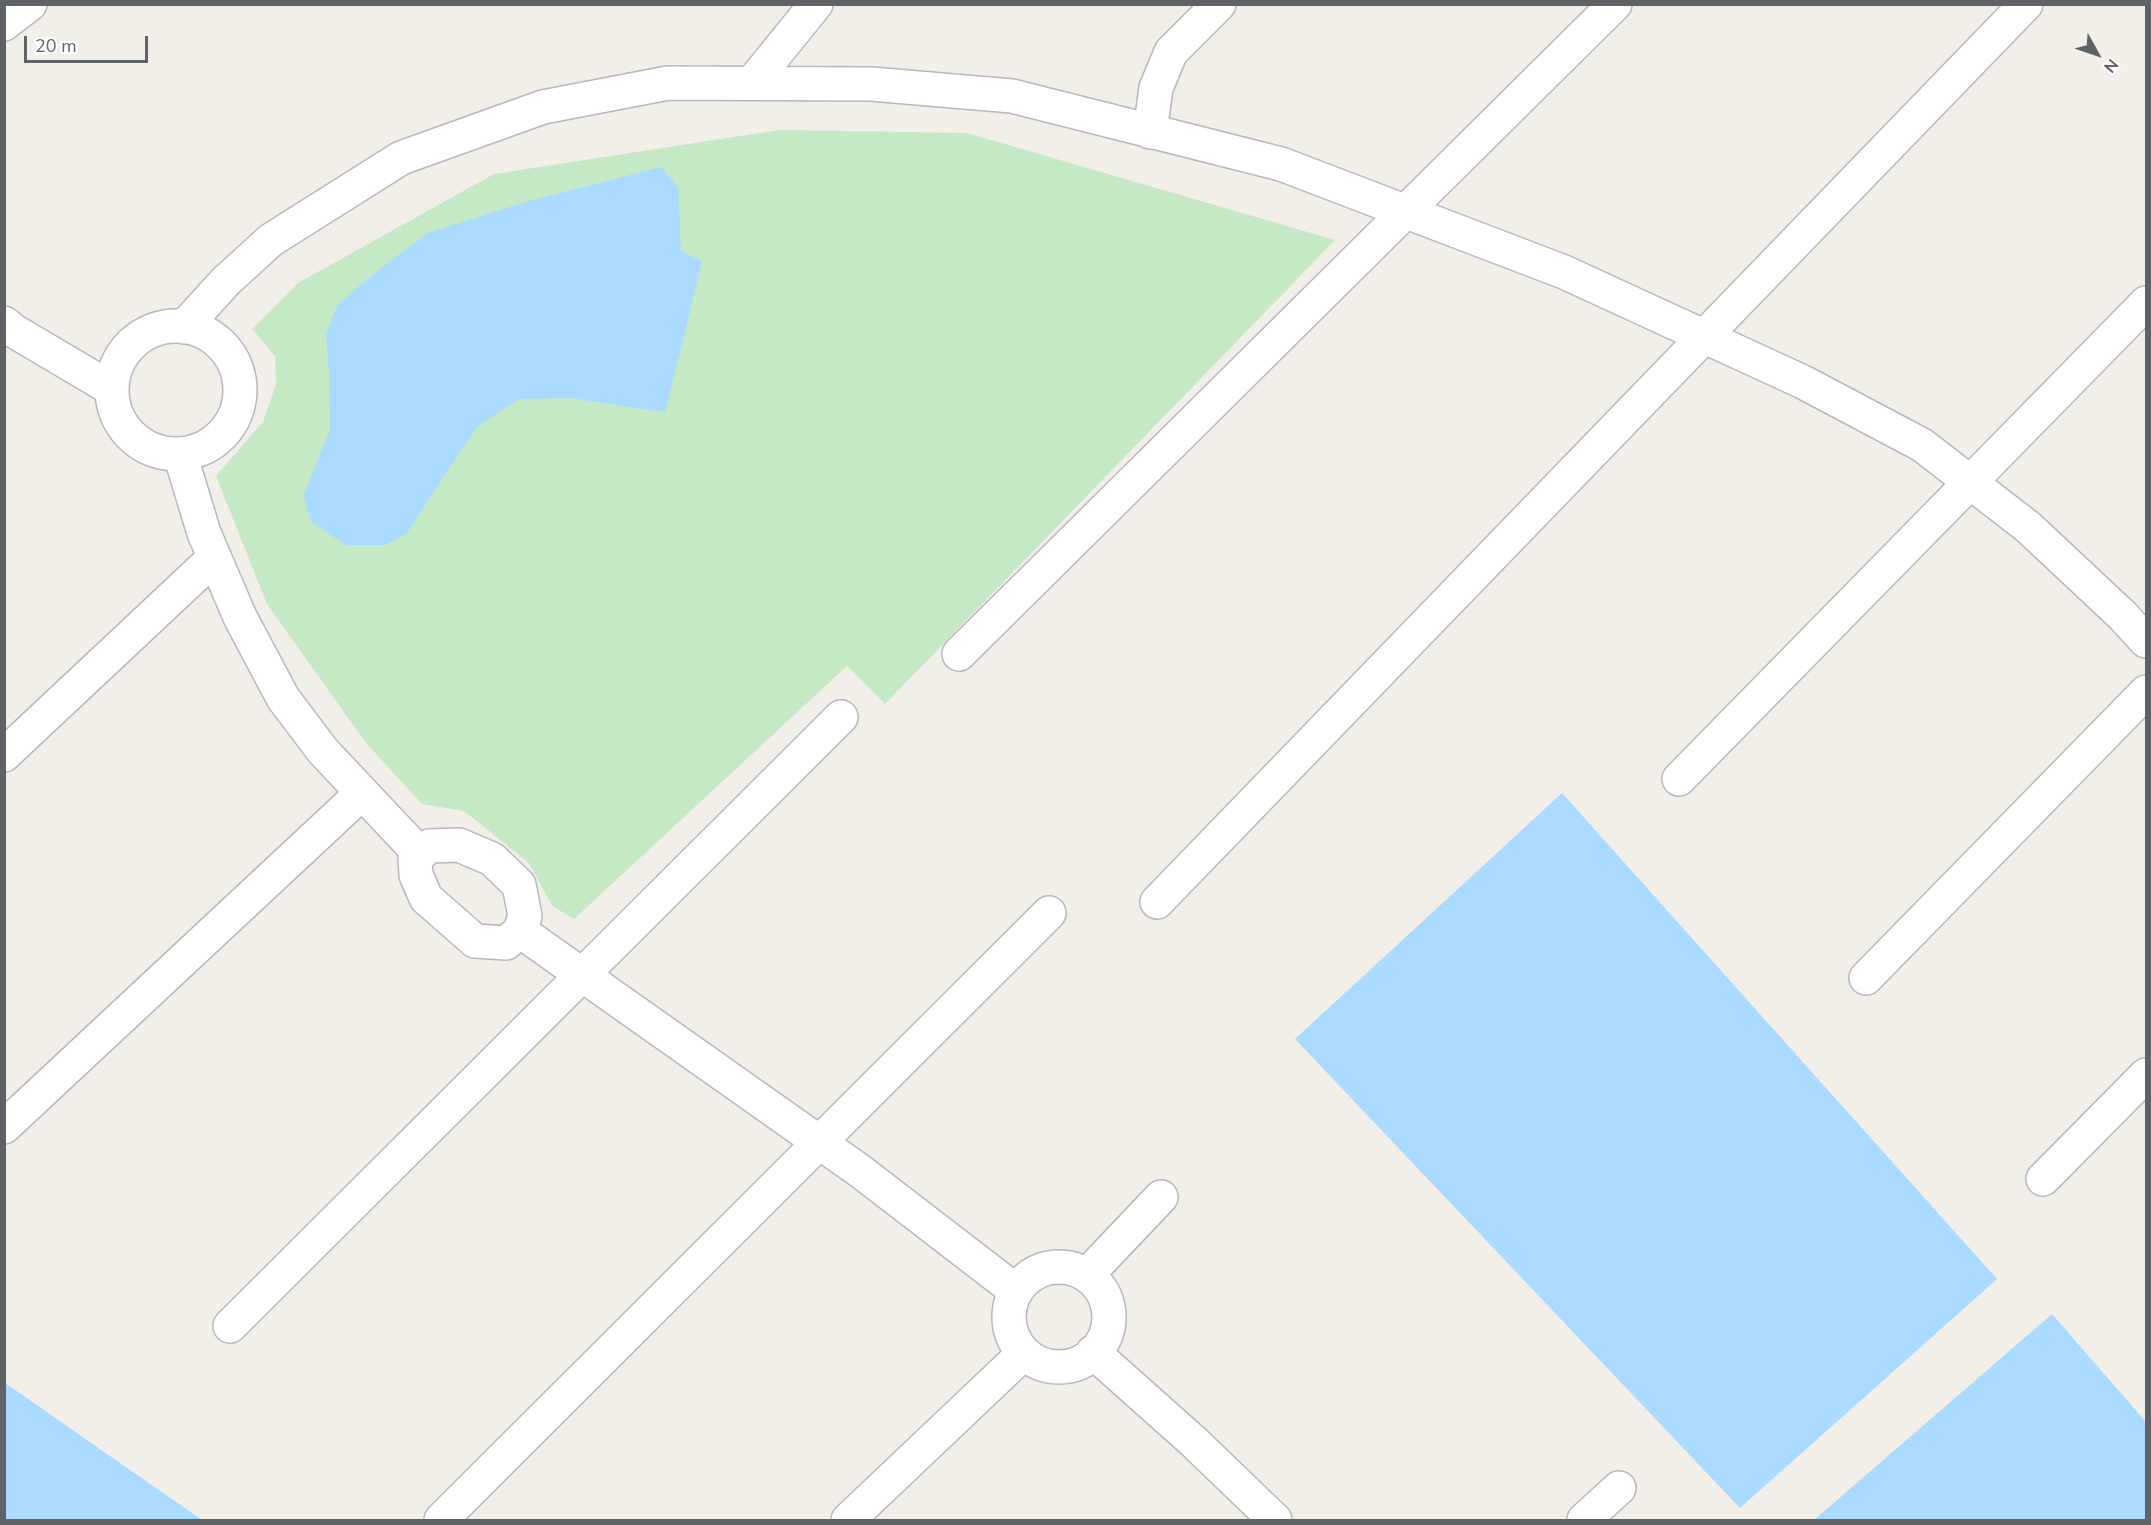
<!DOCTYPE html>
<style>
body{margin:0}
#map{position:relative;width:2151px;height:1525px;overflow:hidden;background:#f1efe8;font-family:"Nunito Sans",sans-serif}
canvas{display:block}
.frame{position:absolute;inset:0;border:6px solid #5f6368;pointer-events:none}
.north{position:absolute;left:2067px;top:24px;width:60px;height:60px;-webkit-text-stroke:4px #fff;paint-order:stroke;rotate:130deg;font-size:16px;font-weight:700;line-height:24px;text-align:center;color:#5f6368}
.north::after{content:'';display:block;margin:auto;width:21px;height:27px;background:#5f6368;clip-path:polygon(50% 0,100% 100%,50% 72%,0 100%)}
.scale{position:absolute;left:24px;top:36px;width:124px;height:27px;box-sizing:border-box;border:3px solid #5f6368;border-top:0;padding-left:8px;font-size:18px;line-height:21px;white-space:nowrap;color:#5f6368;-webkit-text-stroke:4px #fff;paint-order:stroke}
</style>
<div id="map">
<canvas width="2151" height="1525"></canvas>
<div class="frame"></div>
<div class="north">N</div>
<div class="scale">20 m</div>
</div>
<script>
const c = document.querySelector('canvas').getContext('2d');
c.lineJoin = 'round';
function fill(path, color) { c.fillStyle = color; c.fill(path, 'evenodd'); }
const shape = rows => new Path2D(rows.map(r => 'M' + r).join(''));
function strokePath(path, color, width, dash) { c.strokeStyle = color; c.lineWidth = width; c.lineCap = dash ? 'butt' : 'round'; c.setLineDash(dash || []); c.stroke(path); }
const green = shape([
 [779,130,967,133,1335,240,885,704,847,666,574,919,552,906,529,863,464,811,422,804,366,743,267,604,216,476,263,422,276,384,275,356,252,329,298,283,494,174]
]);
const water = shape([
 [661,167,678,187,681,251,702,261,665,412,570,398,519,399,478,426,449,468,407,533,385,545,346,545,311,522,304,495,330,430,329,374,326,333,338,304,381,268,428,233,529,201],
 [1562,793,1997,1279,1740,1508,1295,1039],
 [2052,1314,2146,1422,2146,1520,1814,1520],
 [4,1383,8,1385,202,1520,5,1520]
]);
const minor = shape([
 [4,24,30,4],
 [752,83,816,4],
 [1150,132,1156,88,1171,52,1219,4],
 [4,323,14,331,112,389],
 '112 390a64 64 0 1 1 128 0a64 64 0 1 1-128 0Z',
 [184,327,226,281,271,240,401,158,543,107,668,83,871,84,1012,96,1281,164,1564,272,1803,382,1922,445,2028,527,2122,615,2146,641],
 [180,454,204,533,240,617,283,698,323,751,420,854],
 [959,654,1615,4],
 [4,755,214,558],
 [1679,779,2146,303],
 [459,845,492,859,519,885,525,916,520,931,506,943,475,941,426,898,416,875,415,859,429,846,459,845],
 [1157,902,2026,4],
 [520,931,860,1171,1016,1291],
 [1866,978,2146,692],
 [4,1127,362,793],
 [2043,1179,2146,1075],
 '1009 1317a50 50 0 1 1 100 0a50 50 0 1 1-100 0Z',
 [1087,1275,1161,1197],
 [230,1326,841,717],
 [1093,1352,1194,1442,1275,1520],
 [441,1520,1049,913],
 [848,1520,1024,1353],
 [1584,1520,1619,1488]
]);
fill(green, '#c5e8c5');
fill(water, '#aadaff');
strokePath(minor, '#b5b8bc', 36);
strokePath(minor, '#fff', 33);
</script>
